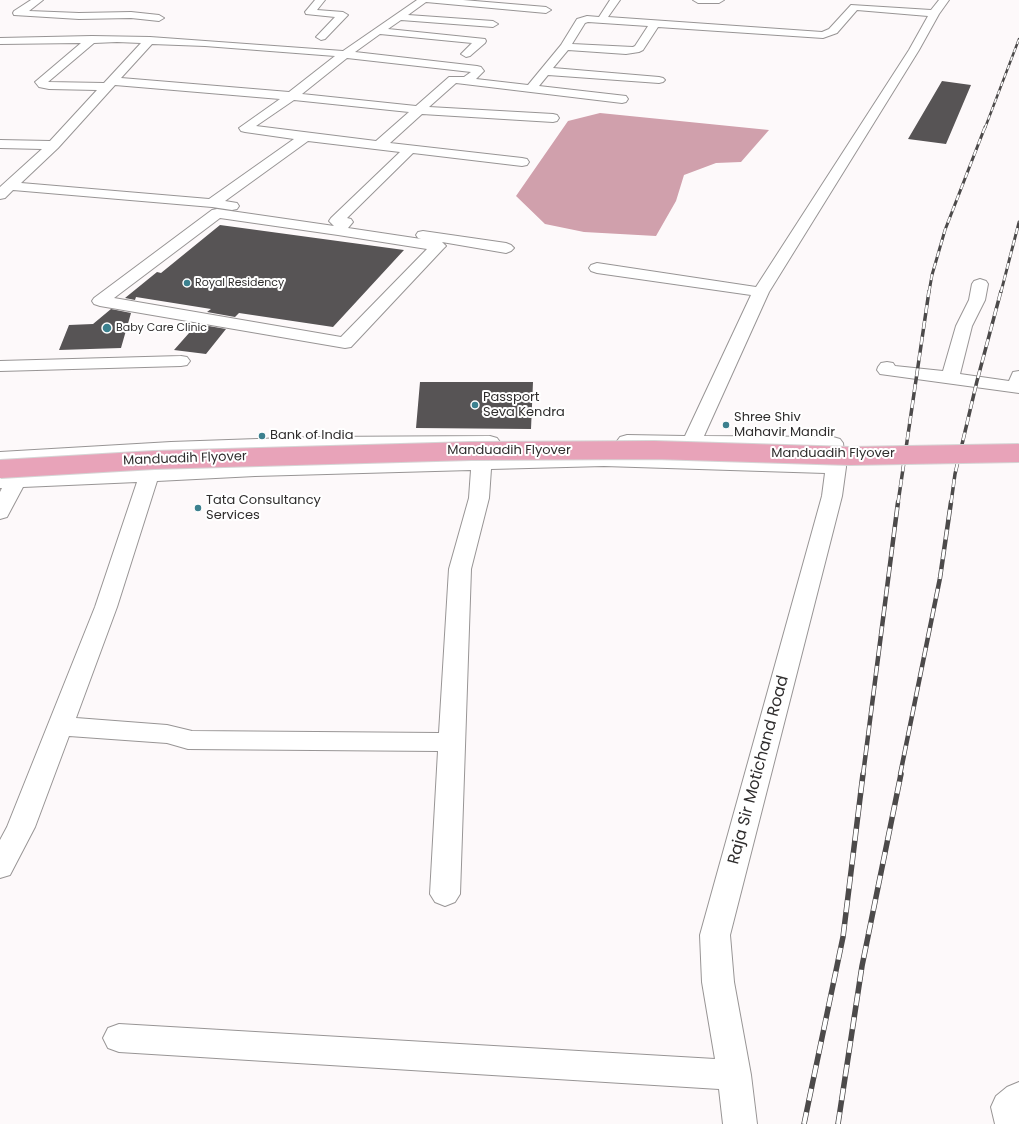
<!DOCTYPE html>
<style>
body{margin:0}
canvas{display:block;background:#fdf9fa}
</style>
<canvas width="1019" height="1124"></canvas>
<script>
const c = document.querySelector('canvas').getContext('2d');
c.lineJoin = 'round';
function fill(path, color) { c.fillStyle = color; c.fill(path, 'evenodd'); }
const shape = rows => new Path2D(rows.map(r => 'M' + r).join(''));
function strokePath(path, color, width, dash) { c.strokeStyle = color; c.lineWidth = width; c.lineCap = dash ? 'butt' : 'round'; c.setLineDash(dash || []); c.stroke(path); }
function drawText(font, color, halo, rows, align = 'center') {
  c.font = font + ' Poppins,sans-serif'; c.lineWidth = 4; c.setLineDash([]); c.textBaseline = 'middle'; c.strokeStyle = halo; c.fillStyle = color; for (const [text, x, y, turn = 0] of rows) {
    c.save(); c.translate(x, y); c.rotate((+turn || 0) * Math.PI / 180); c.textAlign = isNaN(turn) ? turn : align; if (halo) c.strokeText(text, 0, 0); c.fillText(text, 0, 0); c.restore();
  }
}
const water = shape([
 [600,113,769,130,741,162,716,163,684,175,676,201,656,236,584,232,545,224,516,196,568,121]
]);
const building = shape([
 [942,81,971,85,946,144,908,139],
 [220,225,404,250,333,327,239,313,235,317,207,312,211,309,136,297,135,300,125,298,157,272,161,273],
 [111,309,131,313,121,348,59,350,69,325,93,324],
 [197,324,226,329,206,354,174,350],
 [420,382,533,382,531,429,416,428]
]);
const minor = shape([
 [31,0,43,0,29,11,79,13,131,12,159,15,164,18,159,21,131,18,79,19,14,15,13,13,14,11,31,0],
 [315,0,325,0,317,10,343,12,348,15,325,39,321,40,316,37,335,17,306,14,305,12,315,0],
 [417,0,463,0,546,7,551,10,546,13,426,2,408,15,493,21,498,24,493,27,401,20,388,29,485,39,486,41,485,43,470,56,466,57,461,54,472,43,380,34,355,52,477,66,481,67,484,71,476,79,528,85,561,45,577,19,587,16,599,17,610,0,620,0,608,17,822,32,829,29,851,5,931,10,939,0,949,0,939,14,919,50,769,292,704,436,833,437,840,439,843,443,846,467,842,496,730,935,734,982,751,1075,757,1124,723,1124,719,1089,119,1052,108,1048,103,1038,108,1028,119,1024,715,1059,702,982,700,935,822,496,825,473,604,466,491,469,489,498,471,569,460,894,455,902,445,906,435,902,430,894,438,751,188,749,167,743,69,736,35,827,10,875,0,878,0,840,7,827,95,607,137,482,23,487,7,517,0,519,0,492,2,488,0,488,0,476,255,464,482,457,604,454,680,456,678,454,680,447,627,447,620,445,617,441,620,437,627,435,685,436,751,295,597,273,591,271,589,268,591,265,597,263,756,287,909,50,928,16,857,10,837,33,823,38,658,27,643,50,639,52,626,54,568,50,553,68,659,77,663,78,665,80,663,82,659,83,548,75,539,86,626,96,628,99,626,102,622,103,456,83,429,107,553,114,557,115,559,118,557,121,553,122,422,114,390,143,522,158,527,159,529,162,527,165,522,166,413,153,347,218,351,219,353,222,348,228,421,239,418,238,416,235,418,232,423,231,506,243,511,245,514,248,511,251,506,253,442,242,446,246,443,249,351,347,345,348,100,306,94,304,92,301,94,298,212,210,217,209,334,226,329,221,331,218,400,152,308,141,225,201,237,203,239,206,237,209,232,210,212,207,13,190,5,198,0,199,0,187,42,149,0,148,0,140,50,141,97,90,49,89,39,87,35,82,81,43,0,44,0,38,92,36,150,37,343,51,417,0],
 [588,22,648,26,635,46,633,47,572,44,585,23,588,22],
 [117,42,141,43,104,83,48,82,94,43,117,42],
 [152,44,205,46,335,56,289,92,121,78,152,44],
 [347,58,471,72,464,77,449,77,416,106,302,94,347,58],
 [115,85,280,99,239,128,241,131,245,132,294,139,209,199,21,183,58,148,115,85],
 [294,100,409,112,376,141,256,126,294,100],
 [220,218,338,235,427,249,341,337,114,298,220,218],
 [700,448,824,449,825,461,696,457,700,448],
 [471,470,469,498,449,569,439,733,192,731,167,725,76,718,117,607,157,481,255,476,471,470],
 [693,0,724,0,719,3,698,3,693,0],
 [980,279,986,281,988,284,985,300,972,326,960,374,1009,381,1013,372,1019,371,1019,393,880,374,877,370,878,367,881,363,887,362,893,363,895,366,943,371,956,326,969,300,972,284,974,281,980,279],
 [181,356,187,357,190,361,187,365,181,366,0,371,0,361,181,356],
 [490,436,497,438,500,442,497,446,490,448,315,449,171,454,0,464,0,452,171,442,315,437,490,436],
 [1019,1082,1019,1124,995,1124,991,1107,996,1096,1007,1087,1019,1082]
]);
const railFar4 = shape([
 [985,128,1019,39]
]);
const railFar3 = shape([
 [929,292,932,275,945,230,985,127],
 [1001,292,1019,222]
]);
const railFar2 = shape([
 [898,503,929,291],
 [951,503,955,474,977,381,1001,291]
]);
const railFar1 = shape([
 [863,775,898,502],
 [900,775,940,578,951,502]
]);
const rail = shape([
 [804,1124,843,937,863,774],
 [838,1124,862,966,901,774]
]);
const majorBridge = shape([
 [0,469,154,460,471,451,654,450,850,456,1019,453]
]);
const markers = [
 [187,283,4,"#3c818f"],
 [107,328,5,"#3c818f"],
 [475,405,4,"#3c818f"],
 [726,425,4,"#3c818f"],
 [262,436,4,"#3c818f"],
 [198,508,4,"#3c818f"]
];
const farPoinames = [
 ["Royal Residency",195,283],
 ["Baby Care Clinic",116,328]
];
const poiNames = [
 ["Passport",483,398],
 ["Seva Kendra",483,413],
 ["Shree Shiv",734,418],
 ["Mahavir Mandir",734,433],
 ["Bank of India",270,436],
 ["Tata Consultancy",206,501],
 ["Services",206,516]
];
const streetNames = [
 ["Manduadih Flyover",509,451],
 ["Manduadih Flyover",833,454],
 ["Manduadih Flyover",185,459,-2]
];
const nearStreetnames = [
 ["Raja Sir Motichand Road",759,770,-75]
];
fill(water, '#d0a0ac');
fill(building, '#575455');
strokePath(minor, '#989595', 2);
fill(minor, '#fff');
strokePath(railFar4, '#4c4a4a', 2.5);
strokePath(railFar3, '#4c4a4a', 3);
strokePath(railFar2, '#4c4a4a', 3.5);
strokePath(railFar1, '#4c4a4a', 4.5);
strokePath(rail, '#4c4a4a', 5.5);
strokePath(railFar4, '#fff', 1.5, [4.5]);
strokePath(railFar3, '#fff', 2, [6]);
strokePath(railFar2, '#fff', 2.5, [8]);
strokePath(railFar1, '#fff', 3, [10]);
strokePath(rail, '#fff', 4, [12]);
strokePath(majorBridge, '#d5d5d5', 20, []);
strokePath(majorBridge, '#e8a3b9', 18);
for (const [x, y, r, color] of markers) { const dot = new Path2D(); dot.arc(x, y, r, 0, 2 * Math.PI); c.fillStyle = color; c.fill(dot); strokePath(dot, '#fff', 1.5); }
drawText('11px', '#2f2d2d', '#fff', farPoinames, 'left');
drawText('13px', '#2f2d2d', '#fff', poiNames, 'left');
drawText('13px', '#2f2d2d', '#fff', streetNames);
drawText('16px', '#2f2d2d', '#fff', nearStreetnames);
</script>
